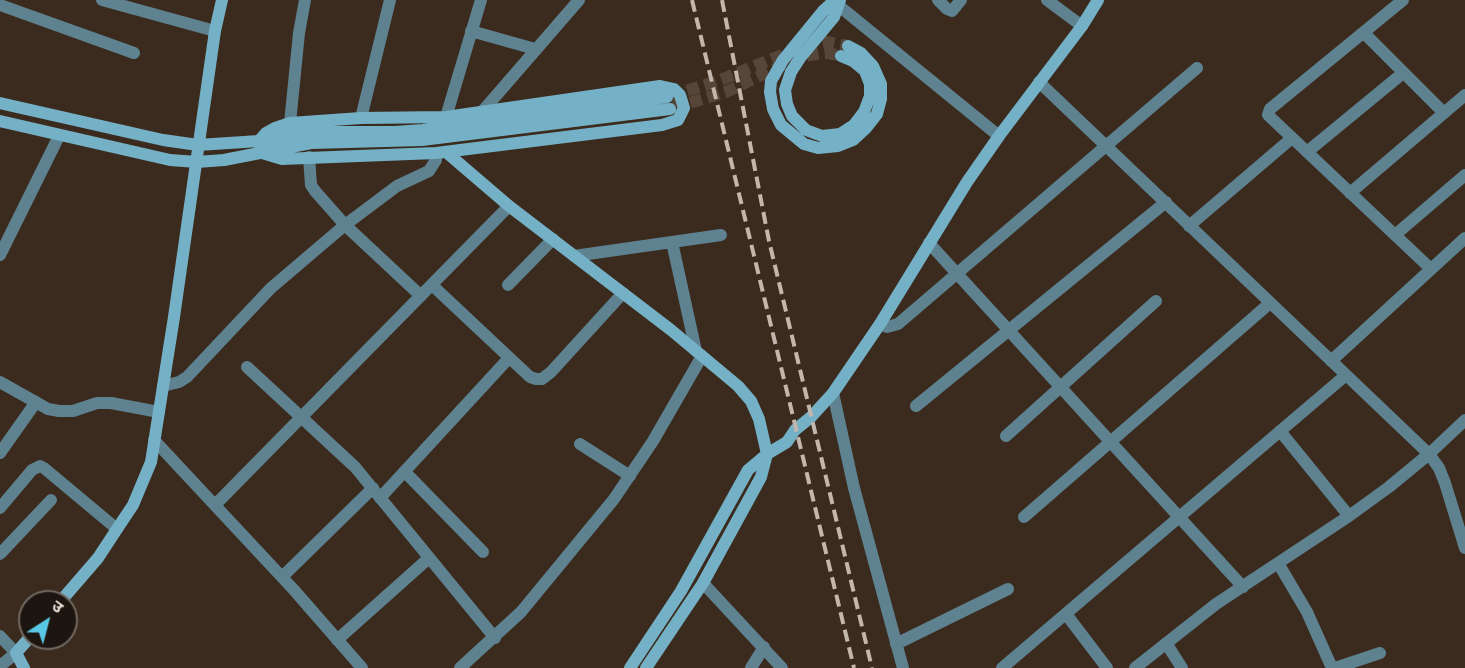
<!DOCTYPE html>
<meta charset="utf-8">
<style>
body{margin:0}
#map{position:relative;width:1465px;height:668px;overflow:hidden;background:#3b2b1e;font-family:"DejaVu Sans","Noto Sans Devanagari",sans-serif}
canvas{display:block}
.north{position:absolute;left:18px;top:590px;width:60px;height:60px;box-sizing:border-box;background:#1d1610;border:2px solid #706861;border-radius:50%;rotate:36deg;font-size:16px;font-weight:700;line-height:24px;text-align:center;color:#ede2da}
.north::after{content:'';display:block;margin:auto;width:21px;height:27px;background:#59c8e4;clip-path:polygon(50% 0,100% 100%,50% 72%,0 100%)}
</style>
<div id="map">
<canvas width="1465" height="668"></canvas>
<div class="north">उ</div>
</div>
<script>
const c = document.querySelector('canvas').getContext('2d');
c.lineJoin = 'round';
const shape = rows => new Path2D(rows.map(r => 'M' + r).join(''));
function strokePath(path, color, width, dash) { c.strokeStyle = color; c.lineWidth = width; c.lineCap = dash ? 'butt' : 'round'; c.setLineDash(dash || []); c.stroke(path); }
const secondaryTunnel = shape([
 [670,96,718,81,804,46,826,42,848,46],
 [673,108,726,92,795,59,810,55,827,53,841,56]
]);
const street = shape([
 [102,0,215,31],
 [938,0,947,9,952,11,961,0],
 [1047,0,1082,26],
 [1403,0,1270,109,1268,115,1431,269],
 [833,1,999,136],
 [0,5,134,53],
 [471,31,535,49],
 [1364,33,1444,113],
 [1039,82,1429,454,1439,468,1445,483,1465,548],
 [481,113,579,0],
 [446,117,481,0],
 [361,118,390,0],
 [290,123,299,33,305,0],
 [1307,152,1403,73],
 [309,157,311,185,315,191,345,225,421,296],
 [1350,193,1465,95],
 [1189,226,1292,138],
 [1395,235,1465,175],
 [672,242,696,351],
 [929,243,1243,587],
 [0,255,59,136],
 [574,256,721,235],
 [432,285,530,377,536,379,542,379,551,372,623,293],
 [508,285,553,239],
 [880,324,887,327,898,324,1197,68],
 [1331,361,1465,238],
 [247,367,355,467,495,638],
 [0,382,48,409,59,411,73,411,97,403,111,403,159,412],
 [163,386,179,382,187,377,271,288,345,225,397,186,429,171,436,160,436,153],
 [833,393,854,488,903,668],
 [916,406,1166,202],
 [1280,431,1349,516],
 [1006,436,1156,301],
 [154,440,294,590,362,668],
 [580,444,630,476],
 [0,453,36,402],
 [405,472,483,552],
 [380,498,509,358],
 [215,505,509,206],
 [0,508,32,470,40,466,44,468,117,529],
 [1024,517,1270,303],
 [0,554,51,500],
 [1278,563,1307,612,1332,668],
 [282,577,373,488],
 [703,583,782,668],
 [1066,614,1107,668],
 [0,636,16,653,0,666],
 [337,640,429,558],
 [1166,643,1182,668],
 [896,644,1008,589],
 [460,668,521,612,614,499,653,441,702,356],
 [751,668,764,647],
 [1002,668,1346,375],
 [1135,668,1216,604,1349,516,1389,487,1429,454,1465,420],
 [1335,668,1380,653]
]);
const secondary = shape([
 [835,0,823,11,783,60,771,81,770,92,773,109,781,125,804,144,818,148,838,146,853,140,866,128,877,114,881,99,881,84,873,66,861,53,848,46],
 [840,0,834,17,800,58,791,72,785,90,787,104,792,116,806,130,822,136,840,134,854,125,864,112,870,96,870,84,865,71,853,61,841,56],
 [660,86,674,89,680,95,684,108,678,120,662,125,436,153,282,159,262,153,259,141,266,133,275,128,290,123,361,118,446,117,660,86],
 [0,103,163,140,198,145,259,141,297,134,324,132,395,132,423,130,667,97],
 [0,121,170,160,197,162,224,160,311,143,422,140,670,109],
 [446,152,509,206,671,330,738,386,751,401,759,419,767,454,761,477,703,583,646,668],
 [60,602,98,558,117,529,133,505,151,462,174,317,215,31,222,0],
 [24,668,16,653,30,637],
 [630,668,681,591,748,470,767,454,787,442,795,430,811,417,833,393,880,324,967,182,999,136,1082,26,1098,0]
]);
const rail = shape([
 [692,0,854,668],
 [722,0,769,241,872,668]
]);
strokePath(secondaryTunnel, '#56463a', 12, [12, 6]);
strokePath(street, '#5e828f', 12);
strokePath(secondary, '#75b1c6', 12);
strokePath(rail, '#c2b6ad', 4, [12, 6]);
</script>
